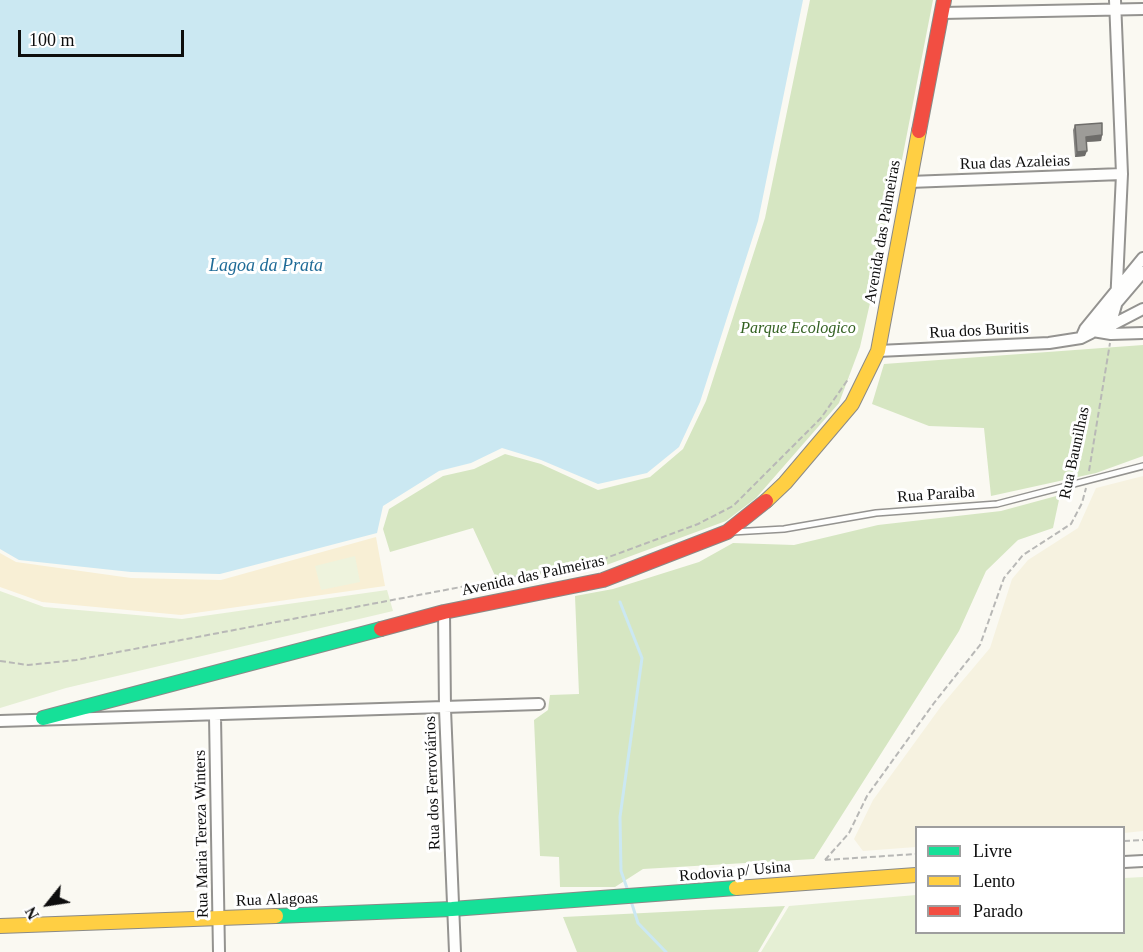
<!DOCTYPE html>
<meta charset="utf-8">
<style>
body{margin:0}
#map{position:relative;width:1143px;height:952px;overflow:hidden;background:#faf9f2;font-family:"Times New Roman",serif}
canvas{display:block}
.legend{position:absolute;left:915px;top:826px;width:210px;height:108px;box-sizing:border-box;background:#fff;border:2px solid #9e9e9e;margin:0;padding:8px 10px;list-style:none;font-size:18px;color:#0d0d0d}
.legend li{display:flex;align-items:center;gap:12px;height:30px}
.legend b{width:30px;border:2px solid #9e9e9e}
.north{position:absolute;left:18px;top:874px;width:60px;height:60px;-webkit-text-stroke:4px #fff;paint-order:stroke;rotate:240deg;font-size:16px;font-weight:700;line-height:24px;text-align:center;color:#0d0d0d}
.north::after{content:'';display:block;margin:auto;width:21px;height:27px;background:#0d0d0d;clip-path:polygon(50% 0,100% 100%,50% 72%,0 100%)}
.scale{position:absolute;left:18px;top:30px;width:166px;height:27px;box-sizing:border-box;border:3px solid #0d0d0d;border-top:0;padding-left:8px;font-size:18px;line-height:21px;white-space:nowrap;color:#0d0d0d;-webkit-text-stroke:4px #fff;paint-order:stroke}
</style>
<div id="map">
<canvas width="1143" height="952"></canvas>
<ul class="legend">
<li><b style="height:8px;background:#16e098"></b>Livre</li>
<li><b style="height:8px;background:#ffcf43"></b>Lento</li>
<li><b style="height:8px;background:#f24e42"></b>Parado</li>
</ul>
<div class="north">N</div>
<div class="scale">100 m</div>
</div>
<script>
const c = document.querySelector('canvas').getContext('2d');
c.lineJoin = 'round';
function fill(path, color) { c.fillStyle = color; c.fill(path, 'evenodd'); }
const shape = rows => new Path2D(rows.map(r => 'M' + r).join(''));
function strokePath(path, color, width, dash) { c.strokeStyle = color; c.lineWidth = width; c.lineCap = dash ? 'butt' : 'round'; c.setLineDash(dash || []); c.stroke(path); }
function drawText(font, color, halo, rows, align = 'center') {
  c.font = font + ' "Times New Roman",serif'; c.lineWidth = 6; c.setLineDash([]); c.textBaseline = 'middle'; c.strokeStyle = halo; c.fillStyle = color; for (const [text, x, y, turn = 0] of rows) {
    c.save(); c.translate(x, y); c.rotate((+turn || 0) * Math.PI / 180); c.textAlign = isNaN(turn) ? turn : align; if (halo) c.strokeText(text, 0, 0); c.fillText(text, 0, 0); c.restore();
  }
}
const farmland = shape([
 [1143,476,1143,831,1124,833,1124,828,916,828,916,847,863,851,854,839,873,800,942,705,990,648,1012,579,1028,560,1078,528,1096,488]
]);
const green = shape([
 [387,590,393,611,66,688,0,708,0,591,44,607,182,619],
 [1143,877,1143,952,761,952,789,906,916,895,916,932,1124,932,1124,878]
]);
const forest = shape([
 [810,0,933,0,898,180,860,347,839,403,756,498,726,521,601,567,497,580,473,528,390,552,383,529,389,509,443,476,474,469,505,454,541,464,598,490,650,477,683,449,706,401,765,218],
 [1143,345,1143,456,1096,473,991,496,984,428,929,426,872,404,884,364],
 [1060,495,1053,528,1018,540,986,571,959,631,814,859,643,869,615,887,560,887,559,857,540,856,534,720,548,710,550,695,579,694,575,596,613,589,699,562,733,543,794,545,878,525,1001,511],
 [785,906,758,952,577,952,563,917]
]);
const sand = shape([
 [376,537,385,586,181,615,42,602,0,587,0,553,16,562,131,578,221,580]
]);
const pitch = shape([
 [355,556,360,582,321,590,315,566]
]);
const water = shape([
 [0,0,803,0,758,221,700,402,679,447,647,473,598,484,541,460,502,448,471,463,439,471,383,506,377,533,220,574,131,572,19,560,0,549]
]);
const stream = shape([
 [620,602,642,658,620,817,621,871,628,891],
 [631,901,638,923,666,952]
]);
const path = shape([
 [1089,471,1110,343],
 [0,661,28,665,76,660,598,561,698,524,733,506,821,418,849,378],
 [1124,841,1143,840],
 [825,860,849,833,867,796,934,703,980,645,1004,578,1023,555,1071,524,1082,503,1086,488],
 [825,860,916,854]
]);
const lane = shape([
 [732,532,784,529,876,513,997,504,1143,466]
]);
const street = shape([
 [942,13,1143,9],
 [909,182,1122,174],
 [1106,325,1110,326,1143,309],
 [1087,330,1111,334,1143,333],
 [1111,334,1110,326,1116,305,1122,174,1115,0],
 [1081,338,1085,329,1143,258],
 [878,351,1049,343,1081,338,1091,333,1143,272],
 [444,612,445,709,455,952],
 [215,716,219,952],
 [0,721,539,704],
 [1124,862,1143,861]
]);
const fast = shape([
 [43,718,381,629],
 [276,916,452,909,736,888]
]);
const slow = shape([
 [766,501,785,483,852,404,878,351,919,131],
 [736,888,916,875],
 [0,926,276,916]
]);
const jam = shape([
 [919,131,944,0],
 [381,629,444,612,603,580,727,532,766,501]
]);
const wall = shape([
 [1075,125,1102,135,1101,141,1086,142,1085,156,1075,157,1073,130]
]);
const shadedWall = shape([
 [1102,135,1101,141,1084,142,1086,137],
 [1087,151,1085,156,1075,157,1077,152]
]);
const building = shape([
 [1102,123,1102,135,1086,137,1087,151,1077,152,1075,125,1102,123]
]);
const streetNames = [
 ["Rua das Azaleias",1015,163,-2],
 ["Avenida das Palmeiras",883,232,-80],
 ["Rua dos Buritis",979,331,-3],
 ["Rua Baunilhas",1075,453,-78],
 ["Rua Paraiba",936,495,-4],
 ["Avenida das Palmeiras",533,576,-12],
 ["Rua dos Ferroviários",433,783,-92],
 ["Rua Maria Tereza Winters",202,834,-91],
 ["Rodovia p/ Usina",735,872,-5],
 ["Rua Alagoas",277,900,-2]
];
const parkNames = [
 ["Parque Ecologico",798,329]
];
const waterNames = [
 ["Lagoa da Prata",266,266]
];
fill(farmland, '#f6f2e0');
fill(green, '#e5efd4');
fill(forest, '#d6e6c2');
fill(sand, '#f8efd5');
fill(pitch, '#eef3dd');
fill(water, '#cbe8f2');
strokePath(stream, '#cbe8f2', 3);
strokePath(lane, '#949390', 8);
strokePath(street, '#949390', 14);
strokePath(fast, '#8a8a87', 16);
strokePath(slow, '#8a8a87', 16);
strokePath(jam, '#8a8a87', 16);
strokePath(path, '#b8b8b6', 2, [6, 3]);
strokePath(lane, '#fefefd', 5);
strokePath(street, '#fefefd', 10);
strokePath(fast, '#16e098', 14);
strokePath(slow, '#ffcf43', 14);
strokePath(jam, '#f24e42', 14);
fill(wall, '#878683');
fill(shadedWall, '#6e6d6a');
fill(building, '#9d9c98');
strokePath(building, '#6e6d6a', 1.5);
drawText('16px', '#0d0d0d', '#fff', streetNames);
drawText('italic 16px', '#336122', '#fff', parkNames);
drawText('italic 18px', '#1f6b97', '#fff', waterNames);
</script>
